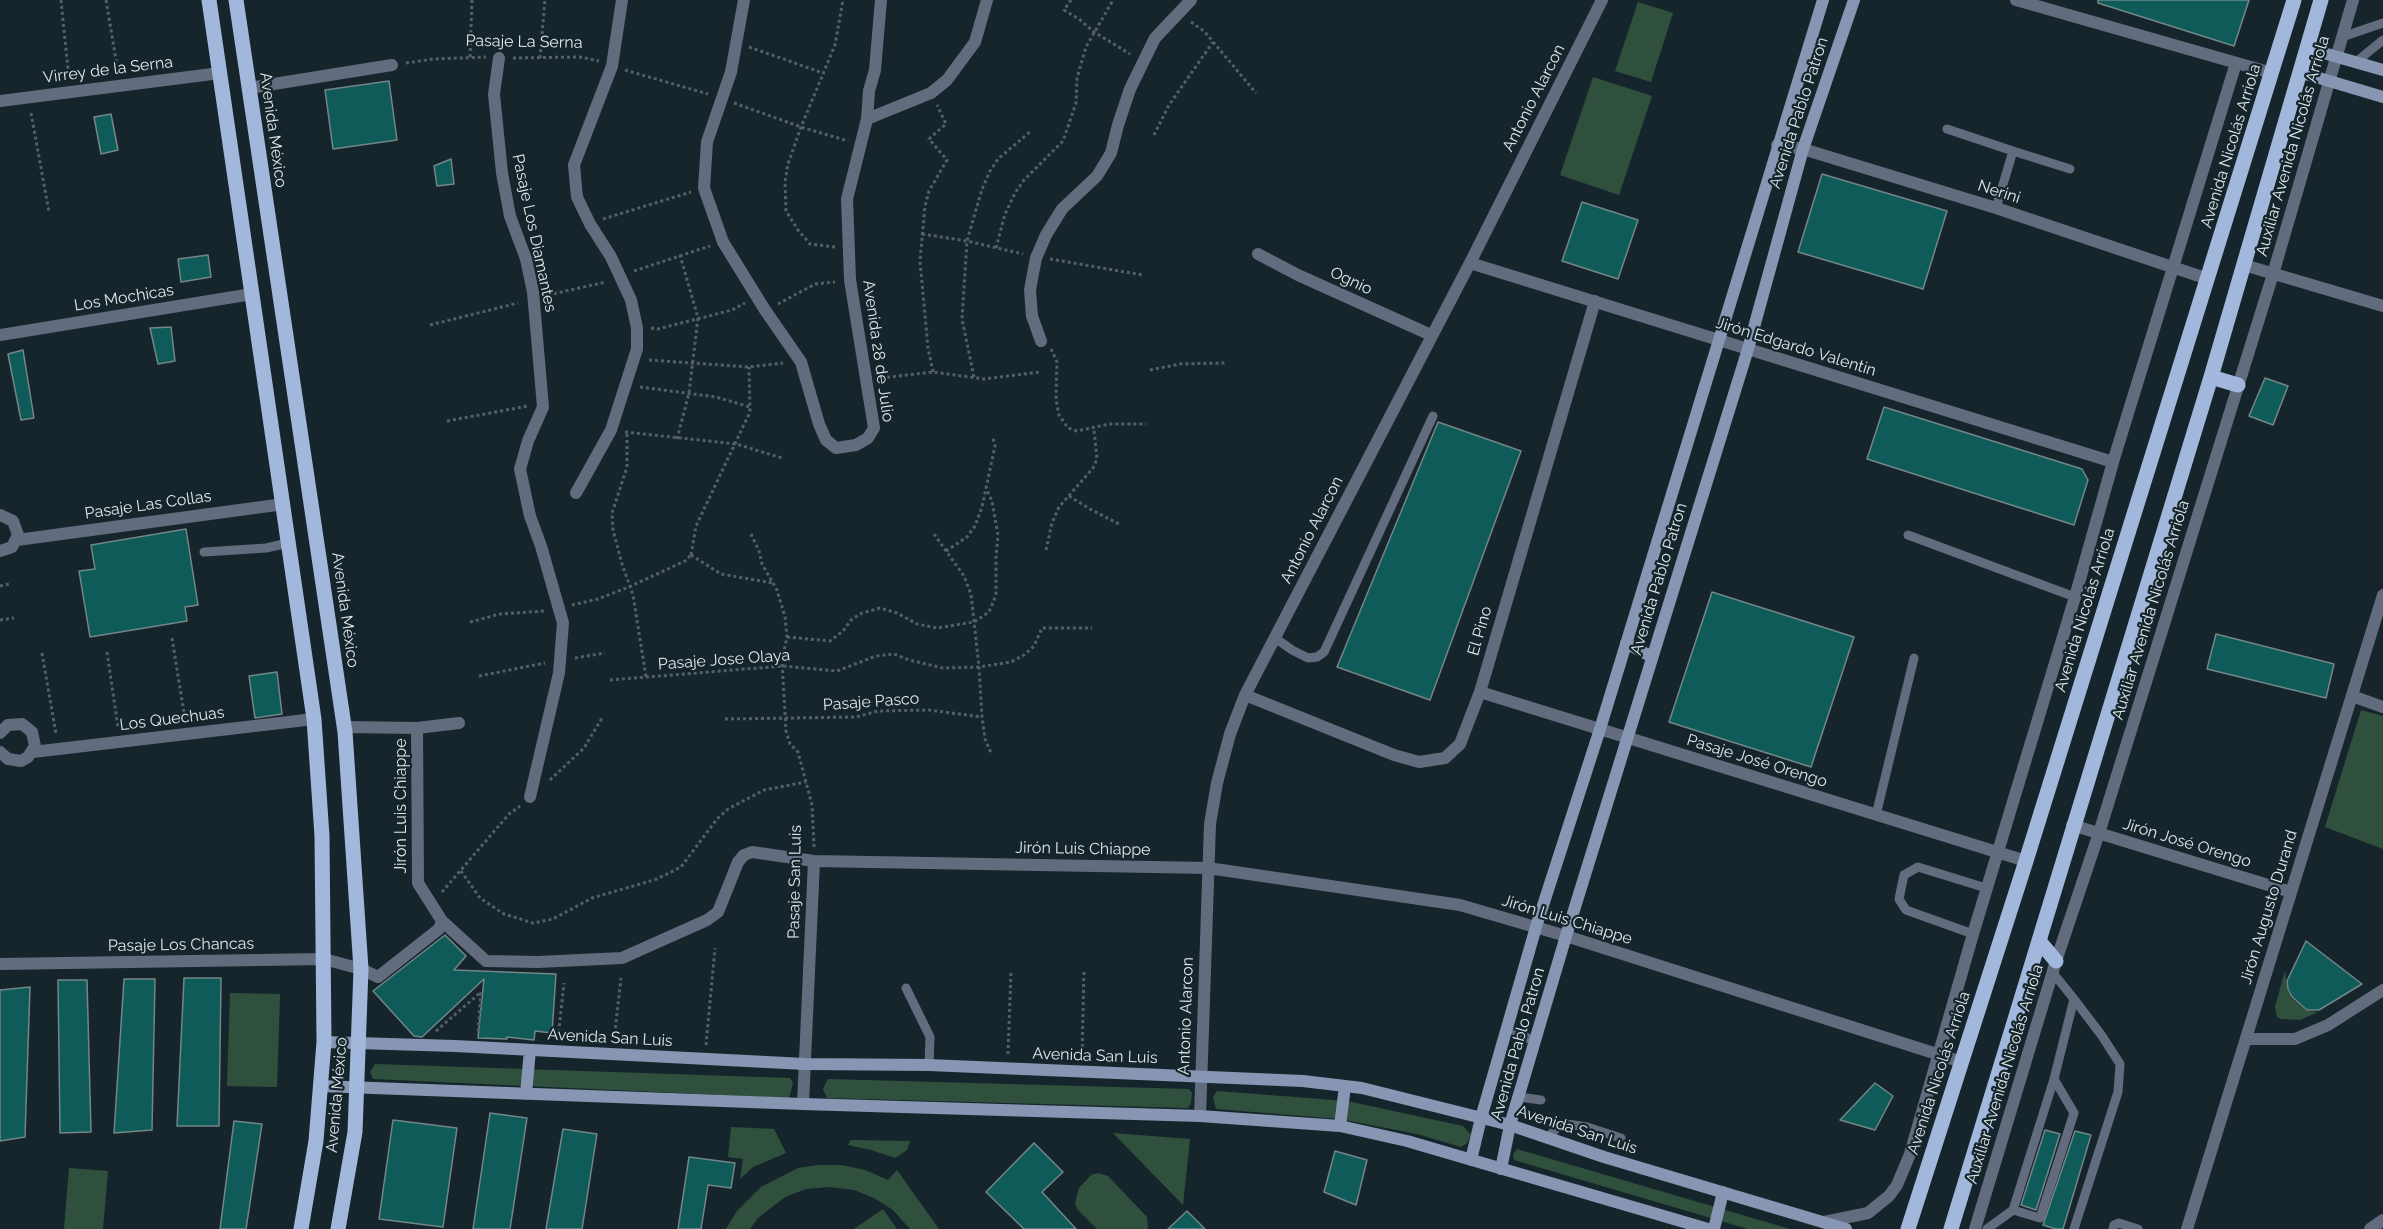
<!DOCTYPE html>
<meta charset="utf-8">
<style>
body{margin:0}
canvas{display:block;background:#15252b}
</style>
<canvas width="2383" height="1229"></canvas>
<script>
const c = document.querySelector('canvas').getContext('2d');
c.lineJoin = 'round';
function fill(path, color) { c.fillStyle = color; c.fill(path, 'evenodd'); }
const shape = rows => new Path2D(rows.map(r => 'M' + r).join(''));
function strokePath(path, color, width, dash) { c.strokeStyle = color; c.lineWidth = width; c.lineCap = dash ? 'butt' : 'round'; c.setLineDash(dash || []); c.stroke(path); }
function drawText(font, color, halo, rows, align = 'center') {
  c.font = font + ' Raleway,sans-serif'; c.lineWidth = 4.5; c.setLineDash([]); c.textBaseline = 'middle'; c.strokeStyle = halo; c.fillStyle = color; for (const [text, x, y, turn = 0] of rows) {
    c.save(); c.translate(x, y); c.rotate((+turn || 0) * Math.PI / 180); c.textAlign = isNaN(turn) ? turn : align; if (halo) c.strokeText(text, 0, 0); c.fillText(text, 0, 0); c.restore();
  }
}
const green = shape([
 [1638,2,1673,13,1651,82,1615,71],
 [1593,77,1652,96,1619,195,1560,175],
 [2361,710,2383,716,2383,849,2325,827],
 [2285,971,2287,989,2291,998,2307,1011,2318,1012,2300,1020,2281,1019,2277,1017,2275,1007],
 [230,993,280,994,277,1087,227,1086],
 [375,1064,790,1078,793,1083,789,1098,373,1079,370,1072],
 [828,1079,1189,1089,1192,1093,1191,1102,1188,1108,827,1098,823,1089],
 [1217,1091,1347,1101,1463,1126,1471,1135,1467,1143,1461,1147,1417,1134,1340,1119,1216,1109,1213,1097],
 [731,1127,774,1129,786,1153,753,1167,740,1179,743,1159,728,1157],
 [1113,1133,1190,1139,1183,1205],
 [851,1140,910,1141,907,1150,895,1158,871,1150,848,1145],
 [1517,1149,1790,1229,1748,1229,1514,1160,1513,1154],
 [818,1165,841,1165,865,1170,888,1180,897,1170,939,1229,910,1229,893,1210,874,1198,854,1190,829,1187,806,1189,785,1197,758,1218,750,1229,726,1229,737,1211,761,1187,798,1168],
 [69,1168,108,1171,103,1229,64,1229],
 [1098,1173,1108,1176,1147,1217,1148,1229,1097,1229,1077,1209,1075,1203,1079,1188,1091,1175],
 [883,1209,897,1229,854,1229]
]);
const building = shape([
 [2098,0,2249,0,2234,46,2098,3,2098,0],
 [389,81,397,140,333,149,325,90,389,81],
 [111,114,118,150,101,154,94,117,111,114],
 [451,159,454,184,437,186,434,166,451,159],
 [1822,174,1947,211,1923,289,1798,252,1822,174],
 [1582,202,1638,220,1618,279,1562,261,1582,202],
 [208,255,211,277,181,282,178,259,208,255],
 [171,327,175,361,158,364,150,328,171,327],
 [23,350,34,418,21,420,8,354,23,350],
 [2265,378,2288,386,2273,425,2249,416,2265,378],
 [1884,407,2082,469,2088,480,2074,525,1867,459,1884,407],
 [1438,422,1521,451,1430,700,1337,667,1438,422],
 [186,529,198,605,185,607,187,621,90,637,79,571,95,569,91,545,186,529],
 [1712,592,1854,637,1811,767,1669,722,1712,592],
 [2216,634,2334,664,2326,698,2207,669,2216,634],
 [277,672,282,714,255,718,249,676,277,672],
 [445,935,466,956,454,970,556,974,552,1033,535,1031,534,1040,507,1037,507,1039,478,1038,484,979,422,1037,414,1036,373,991,445,935],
 [2306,941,2362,984,2319,1010,2307,1010,2292,997,2288,989,2287,981,2306,941],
 [184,978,221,978,219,1126,177,1126,184,978],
 [124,979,155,979,152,1130,114,1133,124,979],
 [58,980,87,980,91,1132,60,1133,58,980],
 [30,987,25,1137,0,1141,0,990,30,987],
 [1875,1083,1893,1096,1875,1130,1840,1120,1875,1083],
 [490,1113,527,1118,510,1229,473,1229,490,1113],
 [393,1120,457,1128,443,1227,379,1219,393,1120],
 [234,1121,262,1124,246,1229,220,1229,234,1121],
 [563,1129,597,1134,582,1229,546,1229,563,1129],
 [2045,1130,2060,1134,2036,1210,2021,1205,2045,1130],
 [2075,1131,2091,1135,2063,1229,2056,1229,2043,1225,2075,1131],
 [1034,1143,1063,1172,1042,1192,1076,1229,1024,1229,986,1192,1034,1143],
 [1335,1151,1367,1160,1356,1205,1324,1192,1335,1151],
 [689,1157,735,1163,731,1188,708,1185,701,1229,678,1229,689,1157],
 [1187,1211,1205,1229,1168,1229,1187,1211]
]);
const path = shape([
 [61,0,69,79],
 [106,0,118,72],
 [1071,0,1064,10,1079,19,1094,32,1130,54],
 [1191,22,1204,31,1256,93],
 [749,47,823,73],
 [470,57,472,0],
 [513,58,580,57,599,61],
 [540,58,545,0],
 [406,63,433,59,486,57],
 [625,70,708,94],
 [734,103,801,127,848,141],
 [31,113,49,212],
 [1154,135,1169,105,1213,42],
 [603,219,691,192],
 [922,234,967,241,1023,254],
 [835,247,810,244,798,230,786,211,785,182,788,164,801,127,835,45,843,0],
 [996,248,1005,214,1015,193,1024,180,1063,141,1076,103,1077,78,1086,47,1113,0],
 [1050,259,1143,275],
 [634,271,710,246],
 [548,295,606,282],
 [778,304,815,284,835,282],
 [430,325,518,303],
 [651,328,658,329,732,310,745,303],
 [1051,349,1057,362,1056,399,1059,415,1068,428,1077,431,1109,424,1146,424],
 [649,360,749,367,783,363],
 [1150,370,1180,364,1226,363],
 [933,372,928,348,920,261,925,206,929,191,947,160,929,139,946,124,937,105],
 [974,377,962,319,967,241,982,189,990,171,998,159,1031,131],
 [881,378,933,372,984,379,1040,372],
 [640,387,716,397,750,407],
 [447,421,528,406],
 [625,432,736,444,782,458],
 [627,434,627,467,612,513,613,530,622,564,633,595,646,677],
 [677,439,689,393,698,318,680,255],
 [1069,496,1090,509,1121,525],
 [751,534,759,551,762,564,777,590,785,617,787,637,782,660,786,731,790,744,798,752,812,805,814,847],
 [934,534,964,576,971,594,979,667,982,717,985,739,991,753],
 [1046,550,1052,523,1059,507,1093,468,1097,459,1094,430],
 [946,551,967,537,975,526,982,507,995,446,993,438],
 [691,555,696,526,750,412,749,367],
 [691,555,721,574,773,583],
 [0,586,9,584],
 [572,605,598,599,629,587,685,561,691,555],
 [0,620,14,618],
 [470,622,500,614,545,611],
 [787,637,830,641,843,631,852,619,862,613,880,608,897,613,917,624,937,628,974,622,989,612,996,595,996,557,998,535,992,501,986,488],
 [172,638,185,719],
 [107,652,118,727],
 [42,653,56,734],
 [575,658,605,653],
 [479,676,545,663],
 [610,680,783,666,837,671,876,656,894,654,909,660,943,668,979,667,1011,662,1024,655,1034,646,1042,628,1092,628],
 [725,719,856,717,878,711,929,710,982,717],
 [550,780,584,748,602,718],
 [461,871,480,898,504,914,533,923,553,919,592,898,657,879,681,867,717,819,728,809,764,790,806,782],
 [442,892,509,814,520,806],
 [436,1031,481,992,478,1033],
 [558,1038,564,983],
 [614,1040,621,978],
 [706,1045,715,948],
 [1008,1054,1011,972],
 [1082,1059,1084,970]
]);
const lane = shape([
 [2342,37,2383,23],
 [2356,62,2383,40],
 [1947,129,2013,151],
 [1996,208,2013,151,2070,169],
 [1908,535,2075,597],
 [204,552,266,548,288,543],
 [1275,638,1292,650,1308,658,1317,657,1324,652,1433,416],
 [1876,815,1914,658],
 [1973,934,1906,910,1899,899,1904,875,1918,867,1986,888],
 [906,988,930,1037,929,1065],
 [2074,999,2102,1036,2120,1064,2118,1092,2074,1229],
 [1507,1027,1535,1042],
 [1519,1097,1541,1100],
 [1547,1138,1559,1126,1567,1124,1587,1127,1621,1138],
 [2013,1210,2040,1218,2074,1113,2054,1079],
 [1987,1229,2013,1210,2054,1079,2074,999,2053,973],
 [2113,1229,2114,1225,2119,1223,2138,1229]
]);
const street = shape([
 [744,0,731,72,707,142,704,188,723,242,765,310,801,362,819,424,826,440,836,448,856,445,868,438,874,428,850,280,847,199,867,119,869,91,875,70,881,0],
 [2016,0,2272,73],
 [499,58,494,94,502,173,510,216,526,259,533,292,543,407,528,441,520,469,530,516,541,546,563,623,559,673,530,797],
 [249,88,392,65],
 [0,101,220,73],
 [867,119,931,93,947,80,975,42,987,0],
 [1777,145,1803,149,1996,208,2208,279],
 [1258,254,1298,275,1431,335],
 [1470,263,2113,462],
 [2244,265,2383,306],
 [0,335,252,294],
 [1041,341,1032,316,1030,290,1036,258,1046,235,1062,209,1097,176,1111,153,1118,125,1130,89,1155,38,1191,0],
 [576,493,611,430,637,349,637,328,631,300,611,257,590,224,577,197,574,165,612,66,622,0],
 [0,515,13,521,18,535,12,547,0,551],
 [17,540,284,504],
 [1480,692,2026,861],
 [1245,695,1394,755,1419,762,1445,758,1460,744,1480,692,1595,301],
 [2352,696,2383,707],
 [344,727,417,728,459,723],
 [417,728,418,883,442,921,486,961,538,962,622,958,707,920,718,912,738,862,744,855,752,852,814,861,1208,868,1460,905,1566,936,1962,1062],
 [0,733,8,725,22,724,32,732,35,746,28,757,21,761,8,759,0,752],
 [33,752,314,719],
 [2072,825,2291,892],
 [0,964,324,959,361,969,378,977,439,929,442,921],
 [2246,1039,2295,1039,2328,1025,2383,990],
 [803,1104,814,861],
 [1200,1116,1210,824,1217,783,1230,734,1245,695,1470,263,1602,0],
 [1824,1222,1868,1213,1889,1196,1897,1185,1910,1154,1973,934,2075,597,2113,462,2236,63],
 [1975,1229,2056,961,2099,833,2273,274,2353,0],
 [2187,1229,2383,595],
 [2370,1229,2383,1220]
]);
const secondary = shape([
 [2306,48,2383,70],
 [2299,72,2383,97],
 [1626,643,1652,657],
 [324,1042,455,1046,805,1064,929,1065,1303,1081,1362,1088,1510,1125,1604,1157,1846,1229],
 [320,1086,803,1104,1200,1116,1340,1126,1407,1141,1708,1229],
 [526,1094,530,1050],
 [1340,1126,1345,1086],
 [1471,1160,1481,1118,1536,927,1600,729,1823,0],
 [1501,1169,1510,1125,1566,936,1748,349,1803,149,1854,0],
 [1714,1229,1723,1192]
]);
const primary = shape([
 [209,0,314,719,322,836,324,1042,316,1141,301,1229],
 [236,0,345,732,361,969,355,1132,338,1229],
 [2211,377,2238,385],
 [2040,942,2056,961],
 [1908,1229,2026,861,2294,0],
 [1951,1229,2211,377,2321,0]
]);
const streetNames = [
 ["Pasaje La Serna",524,42,1],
 ["Virrey de la Serna",108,70,-7],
 ["Antonio Alarcon",1534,98,-63],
 ["Avenida Pablo Patron",1799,113,-72],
 ["Avenida México",273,130,82],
 ["Avenida Nicolás Arriola",2231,146,-73],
 ["Auxiliar Avenida Nicolás Arriola",2293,146,-74],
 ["Nerini",1999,192,18],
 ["Pasaje Los Diamantes",534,233,78],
 ["Ognio",1351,281,25],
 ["Los Mochicas",124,298,-9],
 ["Jirón Edgardo Valentin",1796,347,17],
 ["Avenida 28 de Julio",878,351,82],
 ["Pasaje Las Collas",148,505,-8],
 ["Antonio Alarcon",1312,530,-63],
 ["Avenida Pablo Patron",1659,579,-73],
 ["Avenida México",345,610,82],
 ["Avenida Nicolás Arriola",2085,610,-73],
 ["Auxiliar Avenida Nicolás Arriola",2151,610,-73],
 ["El Pino",1480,631,-74],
 ["Pasaje Jose Olaya",724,660,-4],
 ["Pasaje Pasco",871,702,-4],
 ["Los Quechuas",172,719,-7],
 ["Pasaje José Orengo",1757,761,17],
 ["Jirón Luis Chiappe",401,806,-90],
 ["Jirón José Orengo",2187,843,17],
 ["Jirón Luis Chiappe",1083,849,1],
 ["Pasaje San Luis",795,882,-89],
 ["Jirón Augusto Durand",2269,907,-73],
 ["Jirón Luis Chiappe",1567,920,17],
 ["Pasaje Los Chancas",181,945,-1],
 ["Antonio Alarcon",1186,1016,-88],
 ["Avenida San Luis",610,1038,3],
 ["Avenida Pablo Patron",1518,1044,-74],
 ["Avenida San Luis",1095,1056,2],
 ["Avenida Nicolás Arriola",1939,1073,-72],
 ["Auxiliar Avenida Nicolás Arriola",2005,1074,-73],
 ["Avenida México",337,1095,-85],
 ["Avenida San Luis",1577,1130,18]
];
fill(green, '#30503e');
fill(building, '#0f5b5a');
strokePath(building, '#728786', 1.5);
strokePath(path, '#536167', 3, [3, 3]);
strokePath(lane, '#626c7e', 9);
strokePath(street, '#626c7e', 12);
strokePath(secondary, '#8696b3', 12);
strokePath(primary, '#a2b7dc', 15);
drawText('16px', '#dde7ec', '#15252b', streetNames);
</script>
